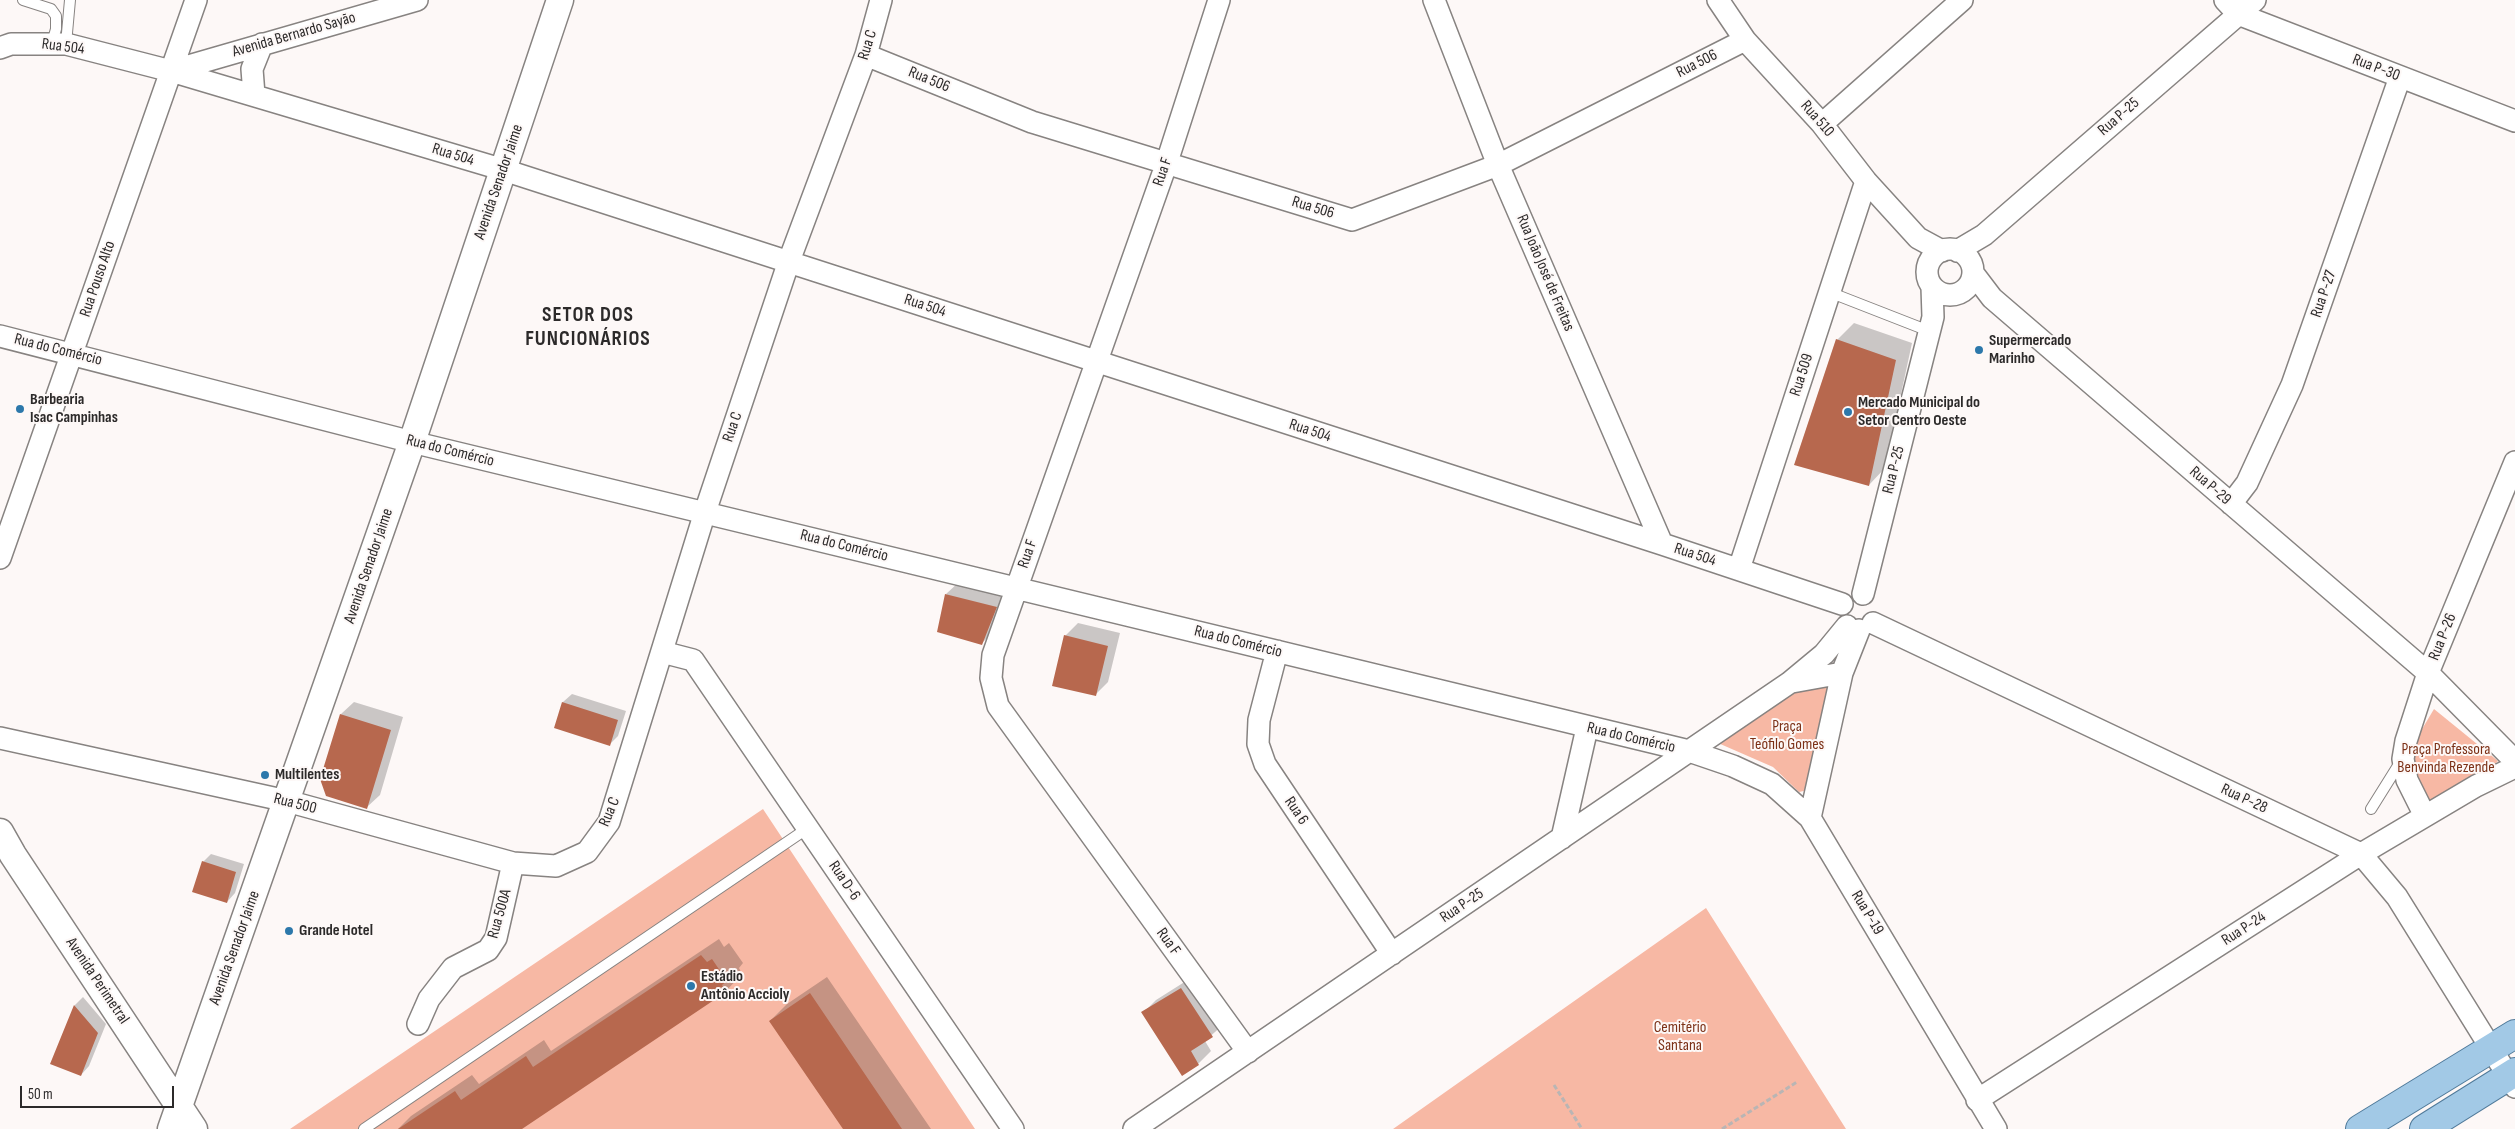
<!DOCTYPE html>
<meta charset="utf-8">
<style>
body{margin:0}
#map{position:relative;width:2515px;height:1129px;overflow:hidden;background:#fdf8f7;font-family:"Sofia Sans Condensed",sans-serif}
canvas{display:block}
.scale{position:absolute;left:20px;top:1086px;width:154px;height:22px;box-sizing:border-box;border:2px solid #2c2a2a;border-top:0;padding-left:6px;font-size:15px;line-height:18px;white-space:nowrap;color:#2c2a2a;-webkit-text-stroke:4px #fdf8f7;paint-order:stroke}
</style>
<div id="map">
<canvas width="2515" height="1129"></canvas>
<div class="scale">50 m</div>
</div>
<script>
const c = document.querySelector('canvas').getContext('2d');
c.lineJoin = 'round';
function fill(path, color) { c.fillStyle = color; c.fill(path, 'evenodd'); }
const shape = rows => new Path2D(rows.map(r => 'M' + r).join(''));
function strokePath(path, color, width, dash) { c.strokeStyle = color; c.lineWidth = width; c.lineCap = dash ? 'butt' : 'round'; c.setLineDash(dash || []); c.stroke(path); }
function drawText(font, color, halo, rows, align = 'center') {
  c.font = font + ' "Sofia Sans Condensed",sans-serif'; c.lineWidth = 4; c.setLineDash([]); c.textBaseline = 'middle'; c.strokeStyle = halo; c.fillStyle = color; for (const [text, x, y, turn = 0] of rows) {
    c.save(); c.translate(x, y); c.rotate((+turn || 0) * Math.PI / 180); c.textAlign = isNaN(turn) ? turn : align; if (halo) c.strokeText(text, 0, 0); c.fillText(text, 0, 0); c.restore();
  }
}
const green = shape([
 [1806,683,1824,683,1832,689,1808,790,1799,792,1773,767,1718,743],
 [2434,709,2498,761,2484,775,2440,799,2428,800,2415,774,2412,761,2415,741],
 [763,809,975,1129,290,1129],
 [1706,908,1846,1129,1393,1129]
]);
const shadow = shape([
 [1854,323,1912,343,1885,468,1869,485,1837,340],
 [959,582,1009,594,994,631,981,644,946,594],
 [1078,623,1120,633,1108,682,1095,695,1065,636],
 [572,694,626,711,618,736,610,744,555,727,563,702],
 [354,702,403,717,380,795,367,807,341,714],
 [211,854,244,864,235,893,227,902,203,862],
 [719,939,724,947,729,943,743,963,739,968,742,974,726,991,520,1129,398,1129,411,1116,472,1075,479,1084,544,1040,551,1051],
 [1194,976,1225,1023,1205,1041,1211,1051,1198,1064,1143,1013,1156,1000],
 [827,977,931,1129,845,1129,770,1021,787,1004],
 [83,997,106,1024,89,1066,81,1075,52,1063,75,1005]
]);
const building = shape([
 [1836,339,1896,360,1869,486,1794,465],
 [945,594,997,607,982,645,937,632],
 [1064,635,1108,646,1096,696,1052,686],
 [562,702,618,720,610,746,554,728],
 [340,714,391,730,367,809,326,796,320,779],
 [202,861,236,872,227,903,192,892],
 [701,955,707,962,712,959,727,981,722,985,726,992,522,1129,398,1129,455,1091,461,1100,526,1056,533,1067],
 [1181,988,1213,1037,1191,1051,1199,1065,1182,1076,1141,1012],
 [810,993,902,1129,843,1129,769,1021],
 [74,1005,98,1033,81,1076,50,1064]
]);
const path = shape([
 [1554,1085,1582,1129],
 [1722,1129,1797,1082]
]);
const service = shape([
 [23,0,51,9,56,16,56,29,52,43],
 [66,44,70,0],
 [1829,292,1929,331],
 [2371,809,2401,761],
 [364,1129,808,828]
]);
const minor = shape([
 [1219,0,1166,165,993,655,991,678,998,706,1248,1052],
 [1434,0,1498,165,1662,544],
 [1718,0,1745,40,1822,124,1866,181,1918,238,1942,251],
 [2225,0,2238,14,2515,121],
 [0,48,11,44,66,44,171,71,504,170,1662,544,1842,604],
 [866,55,1032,122,1352,220,1498,165,1745,40],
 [171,71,417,0],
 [254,95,252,69,262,44],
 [1822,124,1962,0],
 '1927 272a23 23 0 1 1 46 0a23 23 0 1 1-46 0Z',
 [1957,251,1984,235,2255,0],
 [1973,273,1992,298,2428,673,2515,761],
 [0,336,412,442,1689,751,1733,766,1772,784,1810,818,1996,1129],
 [2231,504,2247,483,2292,385,2400,77],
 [0,558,196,0],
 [1739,569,1866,181],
 [1863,594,1933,317,1932,287],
 [1873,623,2361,854,2397,897,2515,1087],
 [1277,651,1259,720,1258,744,1265,764,1392,954],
 [662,652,693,660,1013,1129],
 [1792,682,1842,673],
 [0,738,287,801,513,863,556,866,587,852,609,822,705,512,789,261,866,55,881,0],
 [2425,816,2407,780,2403,759,2406,741,2428,673,2515,462],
 [1810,818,1842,673,1859,630],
 [1562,838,1587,728],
 [418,1024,429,999,453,968,488,950,496,938,513,863],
 [1977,1100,2361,854,2476,786,2515,767],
 [1134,1129,1789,683,1824,654,1847,626]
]);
const tertiary = shape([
 [0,832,13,855,194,1129],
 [171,1129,412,442,560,0]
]);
const primary = shape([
 [2360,1129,2515,1034],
 [2424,1129,2515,1072]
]);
const markers = [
 [1979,350,5,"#2c78ab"],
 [20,409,5,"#2c78ab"],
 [1848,412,5,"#2c78ab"],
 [265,775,5,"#2c78ab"],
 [289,931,5,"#2c78ab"],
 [691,986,5,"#2c78ab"]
];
const streetNames = [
 ["Avenida Bernardo Sayão",294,35,-16],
 ["Rua C",868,45,-73],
 ["Rua 504",63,47,7],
 ["Rua 506",1697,64,-27],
 ["Rua P-30",2376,68,21],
 ["Rua 506",929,80,22],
 ["Rua P-25",2119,117,-41],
 ["Rua 510",1817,119,49],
 ["Rua 504",453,155,17],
 ["Rua F",1163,172,-71],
 ["Avenida Senador Jaime",499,182,-71],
 ["Rua 506",1313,208,17],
 ["Rua João José de Freitas",1545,273,67],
 ["Rua Pouso Alto",98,279,-71],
 ["Rua P-27",2324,294,-71],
 ["Rua 504",925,306,18],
 ["Rua do Comércio",58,350,14],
 ["Rua 509",1802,375,-72],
 ["Rua C",733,427,-71],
 ["Rua 504",1310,431,18],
 ["Rua do Comércio",450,451,14],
 ["Rua P-25",1894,470,-76],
 ["Rua P-29",2210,486,41],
 ["Rua do Comércio",844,546,14],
 ["Rua F",1028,554,-71],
 ["Rua 504",1695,555,18],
 ["Avenida Senador Jaime",369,566,-71],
 ["Rua P-26",2443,637,-68],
 ["Rua do Comércio",1238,642,14],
 ["Rua do Comércio",1631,738,13],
 ["Rua P-28",2244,799,25],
 ["Rua 500",295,804,14],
 ["Rua 6",1296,811,56],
 ["Rua C",610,812,-67],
 ["Rua D-6",844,881,56],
 ["Rua P-25",1462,906,-34],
 ["Rua P-19",1867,913,59],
 ["Rua 500A",500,914,-74],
 ["Rua P-24",2244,929,-33],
 ["Rua F",1168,942,54],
 ["Avenida Senador Jaime",235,948,-70],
 ["Avenida Perimetral",97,981,56]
];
const poiNames = [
 ["Supermercado",1989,341],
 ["Marinho",1989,359],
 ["Barbearia",30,400],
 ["Isac Campinhas",30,418],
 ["Mercado Municipal do",1858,403],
 ["Setor Centro Oeste",1858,421],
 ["Multilentes",275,775],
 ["Grande Hotel",299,931],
 ["Estádio",701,977],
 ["Antônio Accioly",701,995]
];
const parkNames = [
 ["Praça",1787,727],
 ["Teófilo Gomes",1787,745],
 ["Praça Professora",2446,750],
 ["Benvinda Rezende",2446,768],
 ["Cemitério",1680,1028],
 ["Santana",1680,1046]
];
const districtNames = [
 ["SETOR DOS",588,316],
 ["FUNCIONÁRIOS",588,340]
];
fill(green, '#f7b8a4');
fill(shadow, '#0003');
fill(building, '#b7684e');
strokePath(service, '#878381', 12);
strokePath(minor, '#878381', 24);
strokePath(tertiary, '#878381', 29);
strokePath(primary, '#507a9a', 30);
strokePath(path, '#b9b5b4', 3, [5, 2.5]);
strokePath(service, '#fff', 10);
strokePath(minor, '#fff', 21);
strokePath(tertiary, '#fff', 26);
strokePath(primary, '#a2c9e6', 28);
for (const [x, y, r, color] of markers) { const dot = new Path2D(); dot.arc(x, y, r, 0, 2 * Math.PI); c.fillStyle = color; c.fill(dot); strokePath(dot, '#fdf8f7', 2); }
drawText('16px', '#2c2a2a', '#fdf8f7', streetNames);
drawText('bold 16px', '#2c2a2a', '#fdf8f7', poiNames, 'left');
drawText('16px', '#7c3117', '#fdf8f7', parkNames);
c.letterSpacing = '1px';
drawText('bold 21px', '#2c2a2a', '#fdf8f7', districtNames);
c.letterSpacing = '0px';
</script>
